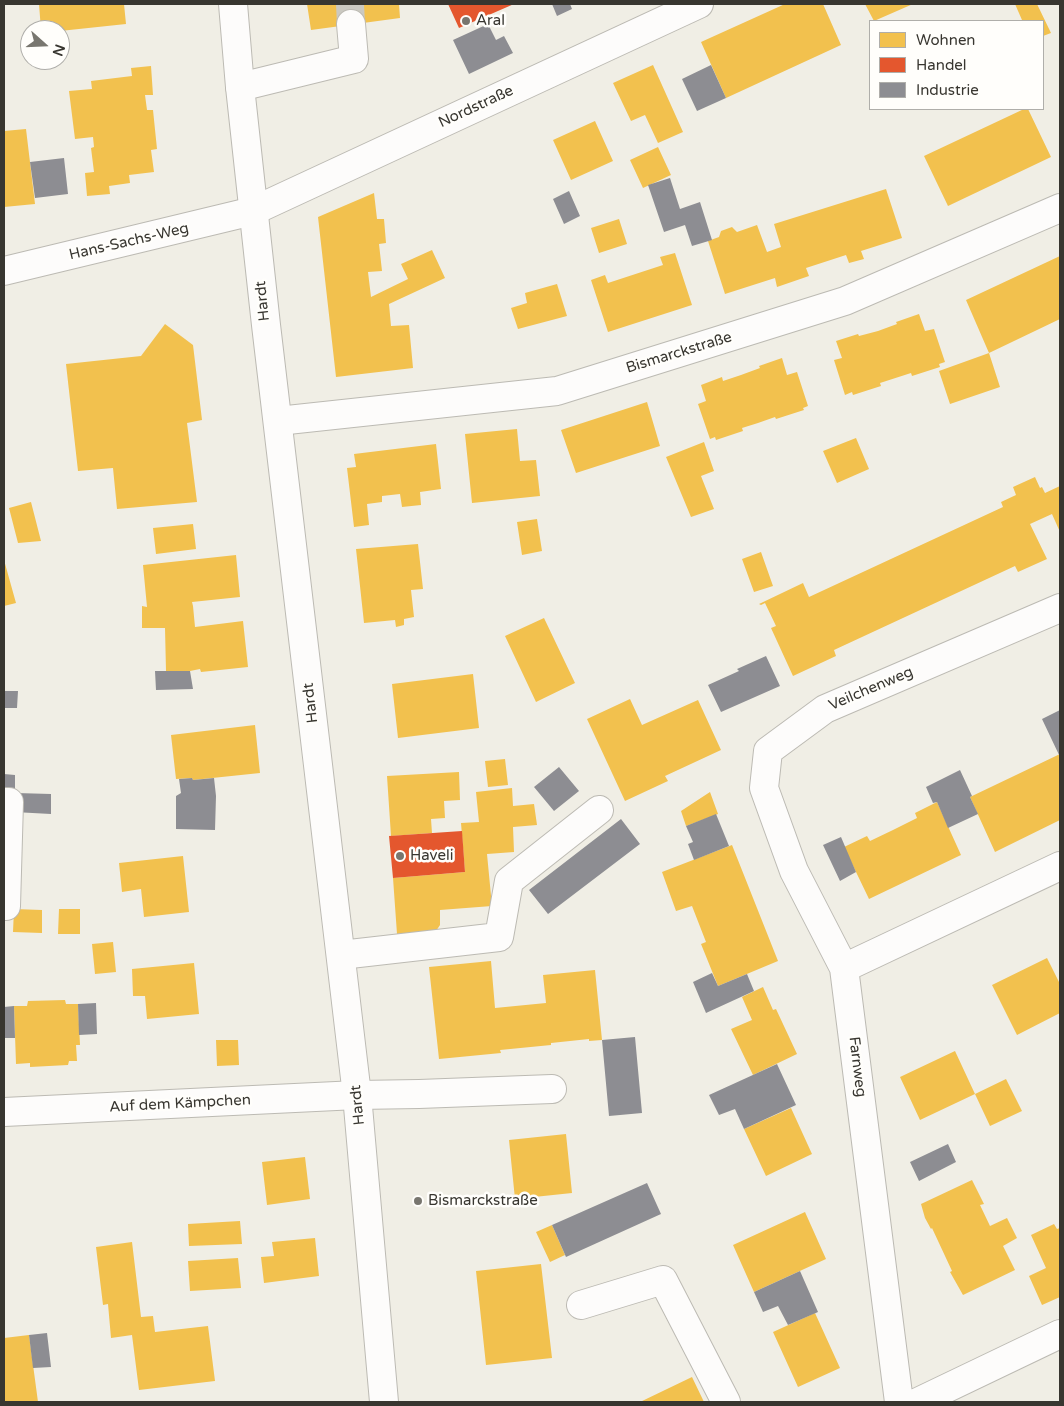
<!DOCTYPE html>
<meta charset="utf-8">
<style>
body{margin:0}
#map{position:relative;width:1064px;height:1406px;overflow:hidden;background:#f0eee5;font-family:"Varela Round",sans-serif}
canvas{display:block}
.frame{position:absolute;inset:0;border:5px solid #383630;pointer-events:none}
.legend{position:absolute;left:869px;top:20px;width:175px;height:90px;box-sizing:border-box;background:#fffefb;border:1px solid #afaeaa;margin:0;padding:6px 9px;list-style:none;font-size:15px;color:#383630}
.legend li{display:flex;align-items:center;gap:10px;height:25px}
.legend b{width:25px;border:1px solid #afaeaa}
.north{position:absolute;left:20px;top:20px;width:50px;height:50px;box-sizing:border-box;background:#fffefb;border:1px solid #afaeaa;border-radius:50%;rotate:110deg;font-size:14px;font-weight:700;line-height:20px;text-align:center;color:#383630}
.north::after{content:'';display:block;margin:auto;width:18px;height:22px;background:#78766f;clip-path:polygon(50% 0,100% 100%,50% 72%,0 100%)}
</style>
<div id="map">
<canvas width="1064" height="1406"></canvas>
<div class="frame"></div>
<ul class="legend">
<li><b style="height:14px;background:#f2c14e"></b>Wohnen</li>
<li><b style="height:14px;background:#e4572e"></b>Handel</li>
<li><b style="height:14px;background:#8d8d92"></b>Industrie</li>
</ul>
<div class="north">N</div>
</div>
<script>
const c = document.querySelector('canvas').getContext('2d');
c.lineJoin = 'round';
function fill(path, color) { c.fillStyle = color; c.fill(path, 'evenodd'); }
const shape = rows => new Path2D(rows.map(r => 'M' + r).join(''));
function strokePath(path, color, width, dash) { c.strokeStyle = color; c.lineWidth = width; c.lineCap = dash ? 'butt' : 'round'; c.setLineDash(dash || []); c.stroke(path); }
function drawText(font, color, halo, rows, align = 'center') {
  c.font = font + ' "Varela Round",sans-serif'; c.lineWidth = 5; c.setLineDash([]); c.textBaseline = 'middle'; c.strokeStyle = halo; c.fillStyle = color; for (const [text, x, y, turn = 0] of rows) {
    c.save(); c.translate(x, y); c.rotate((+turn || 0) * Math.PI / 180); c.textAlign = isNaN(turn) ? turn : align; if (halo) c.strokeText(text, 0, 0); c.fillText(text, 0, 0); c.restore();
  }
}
const homes = shape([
 [39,4,124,4,126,24,60,31,60,30,41,30],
 [307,4,399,4,400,18,311,30],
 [785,4,823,4,841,45,726,98,701,42],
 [865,4,913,4,874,21],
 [1015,4,1037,4,1051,33,1043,36,1043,21,1018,21,1022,20],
 [653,65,683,132,658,143,645,115,631,121,613,83],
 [151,66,153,95,145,95,147,110,153,110,157,149,151,150,154,172,129,175,130,183,109,186,110,194,87,196,85,173,94,172,91,148,94,147,93,137,75,139,69,91,92,89,91,81,132,76,131,68],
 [1024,109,1028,109,1051,157,948,206,924,156],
 [595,121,613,161,571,180,553,140],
 [26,129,35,204,4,207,4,131],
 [658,147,671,175,643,188,630,160],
 [886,189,902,238,861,251,864,259,849,263,846,255,806,268,809,276,777,287,775,278,725,294,708,241,719,237,721,231,732,227,737,232,757,225,767,252,781,247,774,224],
 [374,193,377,219,384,219,386,243,379,244,382,271,368,272,371,297,408,279,401,264,432,250,445,278,389,304,391,326,409,325,413,368,336,377,318,217],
 [619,219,627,244,599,253,591,228],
 [675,253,692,305,608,332,591,280,605,275,608,283,663,265,660,257],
 [1060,256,1060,319,989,353,1000,387,950,404,939,371,989,353,966,300],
 [557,284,567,316,518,329,511,308,527,303,525,293],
 [919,314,925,331,934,329,945,362,939,364,940,367,912,376,911,373,880,383,881,386,853,395,852,392,845,395,834,360,842,358,836,341,858,334,859,336,878,331,897,324,896,322],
 [165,324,193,345,202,420,187,423,197,502,117,509,113,468,78,471,66,364,141,356],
 [782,358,787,375,797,372,808,406,803,408,804,410,776,419,775,417,758,423,742,428,743,431,716,440,715,437,710,439,698,404,706,401,701,385,722,377,723,381,741,375,760,368,759,366],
 [647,402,660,446,576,473,561,430],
 [517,429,520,461,536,460,540,496,472,503,465,434],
 [856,438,869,469,837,483,823,451],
 [704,442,714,471,701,476,714,509,691,517,666,457],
 [436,444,441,489,420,492,421,505,402,507,400,494,382,496,382,502,367,504,369,525,354,527,347,468,356,467,354,454],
 [1035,477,1040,488,1042,487,1045,493,1060,486,1060,532,1052,514,1030,524,1047,559,1018,572,1015,566,834,650,836,656,793,676,771,628,776,626,765,603,761,605,759,604,803,583,809,597,1003,507,1001,502,1016,495,1013,487],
 [31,502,41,541,18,543,9,508],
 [537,519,542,551,522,555,517,522],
 [193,524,196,549,156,554,153,528],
 [418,544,423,589,411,590,414,617,404,619,404,625,396,627,395,620,364,623,356,549],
 [761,552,773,586,754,592,742,559],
 [236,555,240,597,192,602,193,606,195,627,243,621,248,667,201,672,200,669,190,671,166,671,165,628,142,628,142,606,147,607,143,565],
 [4,560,16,603,4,606],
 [544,618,575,683,536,702,505,636],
 [473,674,479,728,398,738,392,684],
 [630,699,642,725,698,700,721,750,665,776,668,781,625,801,587,719],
 [255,725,260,773,193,780,192,778,176,779,171,735],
 [1060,754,1060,820,995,852,970,797],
 [505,759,508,785,488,787,485,761],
 [459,772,460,800,444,801,445,818,431,819,432,833,391,836,387,776],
 [512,788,513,806,534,804,537,825,513,827,514,852,487,854,492,906,440,910,440,925,436,931,397,934,393,878,465,872,461,823,479,822,476,792],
 [710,792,718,814,686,826,681,811],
 [937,802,961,855,869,899,844,847,867,836,870,841,893,830,917,818,915,813],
 [732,845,778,961,718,986,701,944,706,942,692,906,676,911,662,872],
 [183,856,189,912,144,917,141,889,122,892,119,863],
 [14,909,42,910,42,933,13,932],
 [59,909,80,909,80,934,58,934],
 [113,942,116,972,95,974,92,944],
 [1047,958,1060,984,1060,1013,1017,1035,992,985],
 [491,961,495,1008,546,1003,543,975,595,970,602,1040,589,1041,589,1039,551,1043,551,1045,500,1050,501,1053,439,1059,429,967],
 [194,963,199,1014,147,1019,145,996,133,996,132,969],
 [763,987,773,1010,776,1009,797,1054,753,1075,731,1029,752,1020,742,997],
 [65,1000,66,1004,78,1004,80,1045,76,1045,77,1061,69,1061,68,1065,30,1067,30,1063,16,1064,14,1006,27,1006,28,1001],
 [216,1040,238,1040,239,1065,217,1066],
 [955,1051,975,1094,920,1120,900,1077],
 [1006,1079,1022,1111,990,1126,975,1094],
 [791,1108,812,1154,766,1176,744,1129],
 [566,1134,572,1193,515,1199,509,1140],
 [305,1157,310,1199,267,1205,262,1162],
 [972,1180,984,1204,980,1205,990,1226,1007,1218,1017,1238,1003,1246,1015,1270,963,1295,950,1272,952,1271,932,1228,931,1229,925,1218,921,1204],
 [805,1212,826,1259,754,1292,733,1245],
 [240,1221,242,1244,189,1246,188,1224],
 [1054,1224,1057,1229,1060,1228,1060,1297,1042,1305,1029,1276,1046,1268,1031,1235],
 [552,1225,565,1255,550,1262,536,1232],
 [315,1238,319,1276,264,1283,261,1257,274,1256,272,1242],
 [132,1242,141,1317,153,1316,155,1332,208,1326,215,1381,139,1390,132,1335,111,1338,108,1304,103,1305,96,1247],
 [238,1258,241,1288,190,1291,188,1261],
 [541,1264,552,1358,486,1365,476,1271],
 [815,1313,840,1368,798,1387,773,1332],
 [29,1335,38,1402,4,1402,4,1338],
 [692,1377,704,1402,640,1402]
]);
const shops = shape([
 [448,4,514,4,459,28],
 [462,831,465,872,393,878,389,836]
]);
const industry = shape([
 [552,4,570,4,572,9,557,16],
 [488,24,496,40,504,36,513,53,469,74,453,40],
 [711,65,726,98,697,111,682,79],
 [64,158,68,194,35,198,30,162],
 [670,178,680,209,700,202,712,240,692,246,685,225,664,232,648,185],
 [569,191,580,216,564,224,553,199],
 [766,656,780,686,721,712,708,685,739,671,737,669],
 [155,671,190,671,193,689,156,690],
 [4,691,18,691,17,708,4,708],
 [1060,710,1060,757,1042,719],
 [559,767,579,791,554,811,534,787],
 [960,770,972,796,970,797,978,814,948,828,937,802,933,803,926,787],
 [4,774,15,775,15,791,4,791],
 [192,778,193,780,214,778,216,796,215,830,176,829,176,796,181,793,179,779],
 [16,793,51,794,51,814,14,812],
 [716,814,729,846,694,860,688,844,693,842,686,826],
 [621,819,640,844,548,914,529,890],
 [841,837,856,872,840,881,823,845],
 [712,973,718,986,747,974,754,991,706,1013,693,982],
 [96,1003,97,1034,79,1035,78,1004],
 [14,1006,15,1038,4,1038,4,1007],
 [635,1037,642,1113,609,1116,602,1040],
 [777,1064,796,1105,744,1129,735,1109,719,1115,709,1095],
 [948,1144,956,1162,919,1181,910,1162],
 [647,1183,661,1214,566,1257,552,1225],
 [800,1271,818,1312,788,1325,778,1306,763,1312,754,1292],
 [47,1333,51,1367,33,1368,29,1335]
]);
const minorTunnel = shape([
 [350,4,351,24]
]);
const minor = shape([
 [240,87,354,59,351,24],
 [4,271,253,211,699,4],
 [278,421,557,391,845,301,1060,208],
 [4,802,9,802,6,906],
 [341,955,499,937,509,881,599,810],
 [844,968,794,871,764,788,768,751,825,709,1060,608],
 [4,1112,357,1095,419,1094,552,1089],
 [581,1305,663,1280,726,1402],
 [899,1402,844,968,1060,866],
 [918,1402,1060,1334]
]);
const major = shape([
 [233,4,240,87,266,325,357,1095,384,1402]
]);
const markers = [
 [466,21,5,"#78766f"],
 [400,856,5,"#78766f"],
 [418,1201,5,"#78766f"]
];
const poiNames = [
 ["Aral",476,21],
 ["Haveli",410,856],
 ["Bismarckstraße",428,1201]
];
const streetNames = [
 ["Nordstraße",476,107,-25],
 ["Hans-Sachs-Weg",129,242,-13],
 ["Hardt",263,301,-96],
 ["Bismarckstraße",679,353,-17],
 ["Veilchenweg",871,689,-23],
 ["Hardt",311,703,-97],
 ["Farnweg",857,1067,83],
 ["Auf dem Kämpchen",180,1104,-3],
 ["Hardt",358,1105,-96]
];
fill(homes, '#f2c14e');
fill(shops, '#e4572e');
fill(industry, '#8d8d92');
strokePath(minorTunnel, '#cbc9c1', 28, [28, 14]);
strokePath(minor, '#bcbab3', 30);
strokePath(major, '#bcbab3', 30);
strokePath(minor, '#fdfcfb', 28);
strokePath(major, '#fdfcfb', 28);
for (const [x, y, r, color] of markers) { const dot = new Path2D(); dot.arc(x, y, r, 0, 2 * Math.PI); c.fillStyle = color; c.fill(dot); strokePath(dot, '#fffefb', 2); }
drawText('15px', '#383630', '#fffefb', poiNames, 'left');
drawText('15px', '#383630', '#fffefb', streetNames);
</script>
